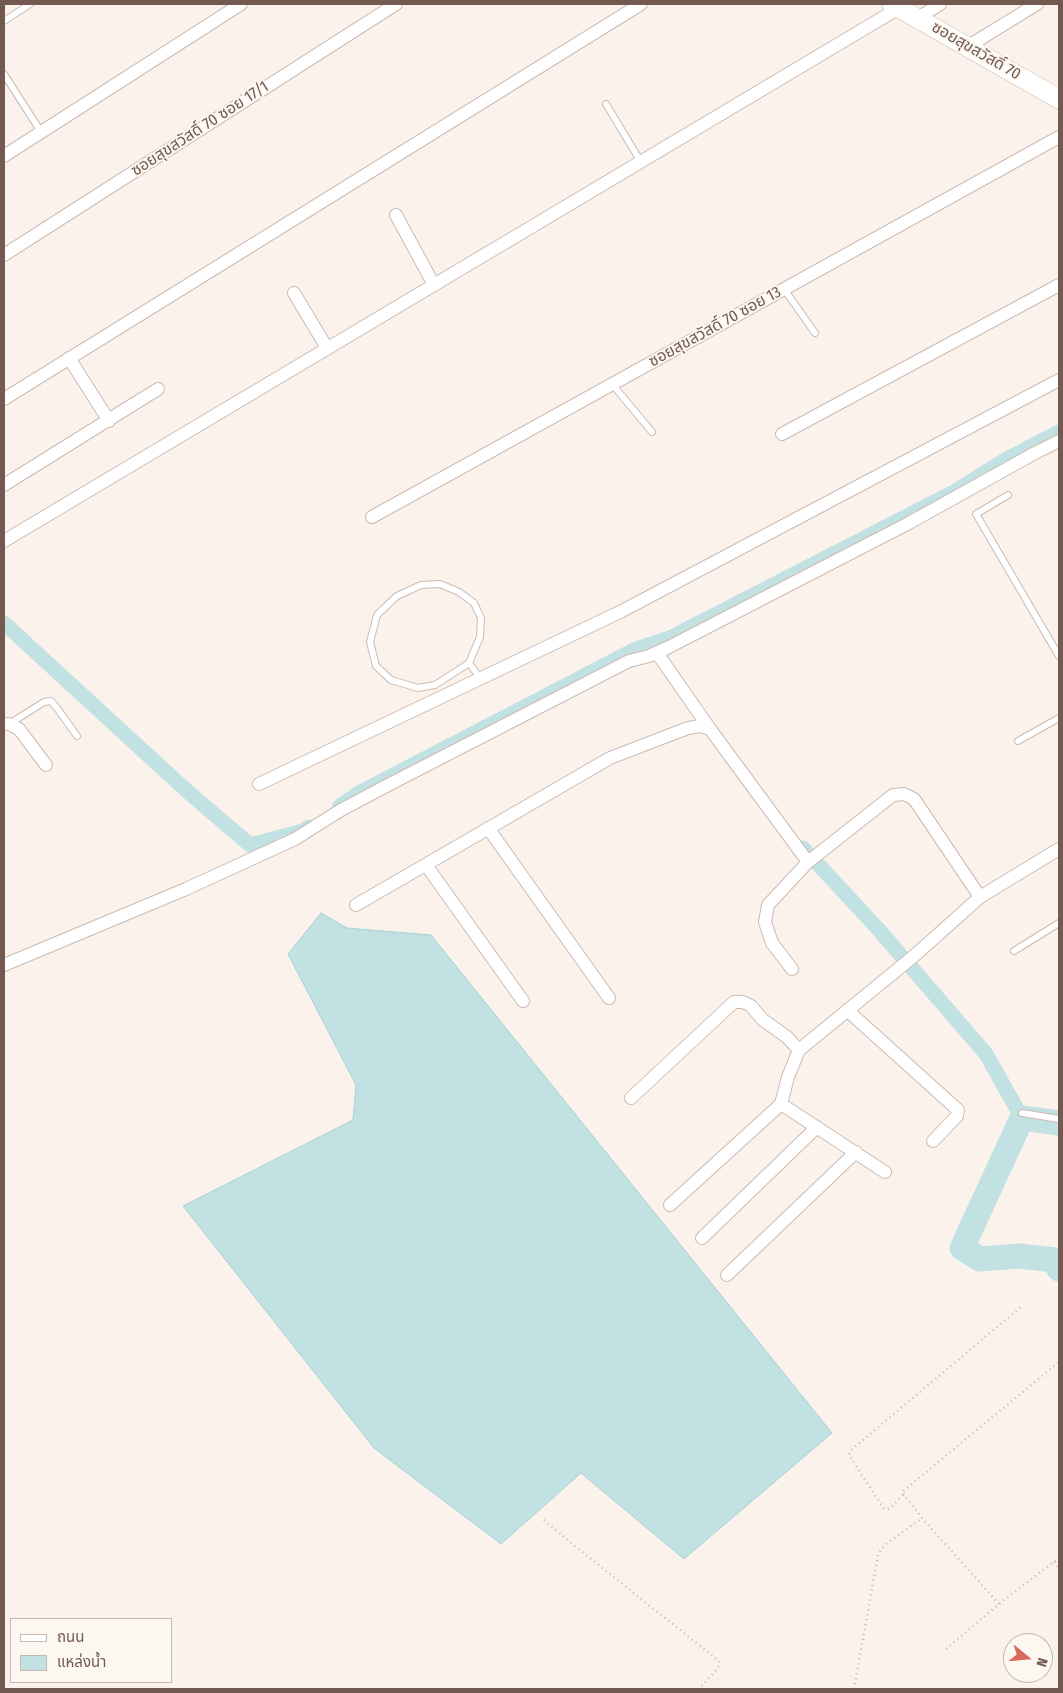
<!DOCTYPE html>
<meta charset="utf-8">
<style>
body{margin:0}
#map{position:relative;width:1063px;height:1693px;overflow:hidden;background:#fbf3eb;font-family:"Fira Sans Condensed","Noto Sans Thai",sans-serif}
canvas{display:block}
.frame{position:absolute;inset:0;border:5px solid #735950;pointer-events:none}
.legend{position:absolute;left:10px;top:1618px;width:162px;height:65px;box-sizing:border-box;background:#fdf7f1;border:1px solid #c6b8b1;margin:0;padding:6px 9px;list-style:none;font-size:15px;color:#735950}
.legend li{display:flex;align-items:center;gap:10px;height:25px}
.legend b{width:25px;border:1px solid #c6b8b1}
.north{position:absolute;left:1003px;top:1633px;width:50px;height:50px;box-sizing:border-box;background:#fdf7f1;border:1px solid #c6b8b1;border-radius:50%;rotate:107deg;font-size:14px;font-weight:700;line-height:20px;text-align:center;color:#735950}
.north::after{content:'';display:block;margin:auto;width:18px;height:22px;background:#d76c5e;clip-path:polygon(50% 0,100% 100%,50% 72%,0 100%)}
</style>
<div id="map">
<canvas width="1063" height="1693"></canvas>
<div class="frame"></div>
<ul class="legend">
<li><b style="height:6px;background:#fff"></b>ถนน</li>
<li><b style="height:14px;background:#c1e1e3"></b>แหล่งน้ำ</li>
</ul>
<div class="north">N</div>
</div>
<script>
const c = document.querySelector('canvas').getContext('2d');
c.lineJoin = 'round';
function fill(path, color) { c.fillStyle = color; c.fill(path, 'evenodd'); }
const shape = rows => new Path2D(rows.map(r => 'M' + r).join(''));
function strokePath(path, color, width, dash) { c.strokeStyle = color; c.lineWidth = width; c.lineCap = dash ? 'butt' : 'round'; c.setLineDash(dash || []); c.stroke(path); }
function drawText(font, color, halo, rows, align = 'center') {
  c.font = font + ' "Fira Sans Condensed","Noto Sans Thai",sans-serif'; c.lineWidth = 4; c.setLineDash([]); c.textBaseline = 'middle'; c.strokeStyle = halo; c.fillStyle = color; for (const [text, x, y, turn = 0] of rows) {
    c.save(); c.translate(x, y); c.rotate((+turn || 0) * Math.PI / 180); c.textAlign = isNaN(turn) ? turn : align; if (halo) c.strokeText(text, 0, 0); c.fillText(text, 0, 0); c.restore();
  }
}
const water = shape([
 [321,913,347,928,431,935,832,1433,684,1559,581,1473,501,1544,374,1448,183,1206,353,1120,356,1085,288,954,321,913]
]);
const canal = shape([
 [4,623,187,791,250,845,303,831,309,827],
 [340,806,359,793,636,649,670,638,952,493,1005,460,1059,432],
 [803,848,880,931,986,1054,1022,1118]
]);
const river = shape([
 [1059,1123,1022,1118,962,1248,980,1259,1019,1256,1055,1260,1059,1269]
]);
const path = shape([
 [903,1495,889,1509,884,1509,849,1455,850,1451,1022,1306],
 [544,1520,581,1551,719,1661,718,1668,699,1689],
 [1054,1562,1059,1568],
 [999,1604,922,1518,902,1492,1059,1362],
 [946,1649,1005,1599,1059,1558],
 [854,1689,878,1555,881,1549,886,1544,922,1518]
]);
const lane = shape([
 [4,21,30,4],
 [4,74,41,132],
 [606,104,641,162],
 [784,289,815,333],
 [612,384,652,432],
 [1008,495,976,514,1059,656],
 [469,663,480,637,481,618,474,603,459,592,440,584,421,585,397,596,377,615,370,642,376,666,391,680,418,688,435,685,469,663,480,678],
 [9,724,44,702,51,701,57,708,77,736],
 [1018,741,1059,718],
 [1014,951,1059,923],
 [1022,1113,1059,1119]
]);
const street = shape([
 [918,18,940,4],
 [967,47,1037,4],
 [4,156,241,4],
 [396,215,434,285],
 [4,255,396,4],
 [294,293,327,348],
 [69,358,109,421],
 [4,399,641,4],
 [782,434,1059,285],
 [4,485,158,389],
 [372,517,1059,137],
 [4,541,899,8],
 [657,653,710,729,808,862],
 [4,724,9,724,19,729,46,765],
 [259,784,622,611,1059,380],
 [488,828,609,998],
 [426,865,523,1001],
 [356,905,610,758,688,728,700,726,710,729],
 [4,965,186,889,295,839,341,810,390,784,629,661,649,656,669,647,909,523,1035,453,1059,441],
 [792,969,772,943,765,922,768,905,808,862,893,795,904,794,914,799,980,897],
 [847,1010,958,1110,957,1116,933,1141],
 [631,1098,734,1002,743,1002,751,1006,763,1020,787,1037,799,1050],
 [781,1104,885,1172],
 [670,1205,781,1104,788,1077,799,1050,914,956,980,897,1059,849],
 [702,1238,817,1127],
 [727,1275,856,1152]
]);
const secondary = shape([
 [892,4,1059,99]
]);
const streetNames = [
 ["ซอยสุขสวัสดิ์ 70",976,51,30],
 ["ซอยสุขสวัสดิ์ 70 ซอย 17/1",200,129,-33],
 ["ซอยสุขสวัสดิ์ 70 ซอย 13",715,327,-29]
];
fill(water, '#c1e1e3');
strokePath(water, '#a8d1d3', 1);
strokePath(canal, '#c1e1e3', 15);
strokePath(river, '#c1e1e3', 25);
strokePath(lane, '#ccbab2', 8);
strokePath(street, '#ccbab2', 14);
strokePath(secondary, '#d0bcb2', 20);
strokePath(path, '#d2b4a8', 2.5, [1, 4]);
strokePath(lane, '#fff', 6);
strokePath(street, '#fff', 12);
strokePath(secondary, '#fff', 19);
drawText('16px', '#735950', '#fdf7f1', streetNames);
</script>
